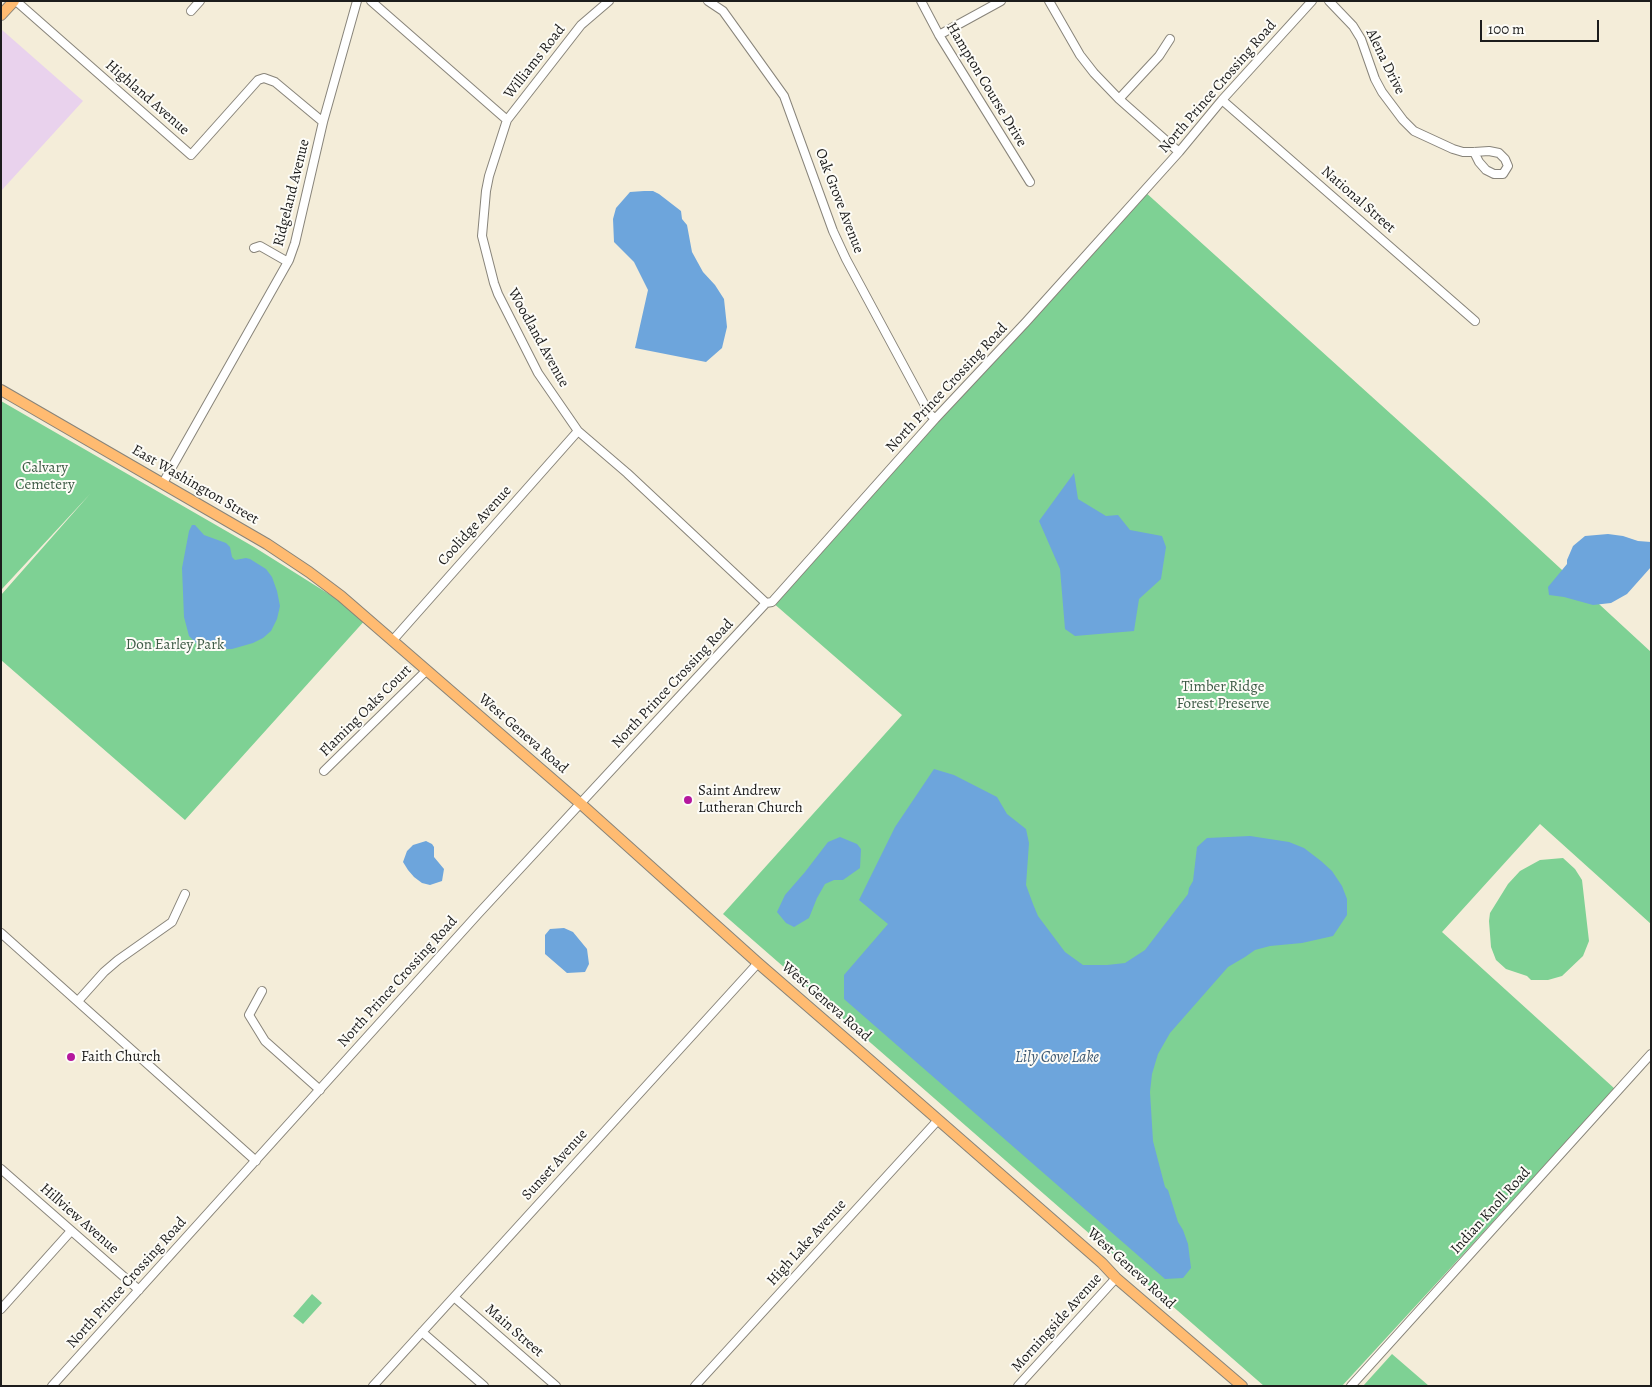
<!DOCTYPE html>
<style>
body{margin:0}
#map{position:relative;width:1652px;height:1387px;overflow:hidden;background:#f4edd9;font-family:Alegreya,serif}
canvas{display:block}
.frame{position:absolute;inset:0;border:2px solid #1c1c1c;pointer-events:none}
.scale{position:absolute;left:1480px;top:20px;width:119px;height:22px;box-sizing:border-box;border:2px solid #1c1c1c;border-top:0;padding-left:6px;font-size:15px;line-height:18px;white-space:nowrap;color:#1c1c1c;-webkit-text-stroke:4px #fdfcf7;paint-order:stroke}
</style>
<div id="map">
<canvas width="1652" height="1387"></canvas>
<div class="frame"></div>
<div class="scale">100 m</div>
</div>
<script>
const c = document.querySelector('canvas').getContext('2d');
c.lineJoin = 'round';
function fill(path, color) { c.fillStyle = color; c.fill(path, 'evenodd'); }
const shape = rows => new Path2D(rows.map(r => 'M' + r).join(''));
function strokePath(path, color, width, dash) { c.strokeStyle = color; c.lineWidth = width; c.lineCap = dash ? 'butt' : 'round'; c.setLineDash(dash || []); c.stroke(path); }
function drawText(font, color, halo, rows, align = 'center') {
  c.font = font + ' Alegreya,serif'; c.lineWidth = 4; c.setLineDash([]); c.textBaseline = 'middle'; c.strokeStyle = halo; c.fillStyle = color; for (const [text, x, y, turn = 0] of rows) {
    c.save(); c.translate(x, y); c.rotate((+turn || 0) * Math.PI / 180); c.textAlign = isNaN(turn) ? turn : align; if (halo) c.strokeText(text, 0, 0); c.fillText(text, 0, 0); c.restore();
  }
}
const built = shape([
 [1,29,83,101,1,191]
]);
const green = shape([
 [1144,191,1484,498,1651,652,1651,924,1540,824,1442,932,1615,1089,1342,1386,1264,1386,723,914,902,715,772,602],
 [1,401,254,547,367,618,185,820,1,660,1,595,90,494,2,589,1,588],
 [1563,858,1575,869,1582,880,1589,941,1583,956,1562,976,1548,980,1531,980,1527,976,1506,969,1496,960,1491,947,1489,921,1490,913,1508,884,1520,871,1540,860],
 [312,1294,322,1303,303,1324,293,1316],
 [1392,1354,1429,1386,1363,1386]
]);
const water = shape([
 [644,191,653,191,659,194,681,211,682,219,687,225,692,252,703,272,715,285,724,299,727,327,722,348,706,362,635,348,648,290,634,262,614,242,613,219,616,208,630,192],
 [1074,473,1078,499,1106,516,1118,515,1130,530,1162,536,1166,547,1161,579,1139,599,1134,631,1075,636,1065,629,1060,569,1039,521],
 [192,525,195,525,204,535,226,543,230,547,232,557,235,560,246,558,250,559,266,569,272,577,277,591,280,606,277,619,271,631,263,638,253,643,232,649,205,650,197,644,189,636,184,617,182,568,189,531],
 [1608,534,1623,536,1638,541,1651,542,1651,567,1627,594,1611,603,1593,605,1564,597,1549,595,1548,587,1567,564,1567,560,1573,546,1585,536],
 [934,769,954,775,997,797,1007,814,1026,829,1029,843,1026,885,1033,904,1038,916,1065,952,1083,965,1107,965,1125,963,1145,950,1188,894,1189,888,1193,881,1197,847,1207,838,1250,836,1289,842,1304,848,1321,861,1332,871,1342,886,1347,899,1347,915,1333,936,1302,943,1270,946,1255,950,1245,957,1228,967,1170,1033,1158,1054,1152,1074,1150,1092,1153,1141,1165,1187,1168,1190,1178,1222,1183,1230,1188,1244,1191,1268,1183,1278,1165,1279,844,999,844,975,888,924,859,900,895,827],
 [840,837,857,844,861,849,860,868,843,880,834,880,825,884,817,898,809,918,794,927,786,923,777,912,785,895,805,872,828,842],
 [426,841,432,844,434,847,434,857,444,869,442,881,430,885,422,883,414,877,408,870,403,862,407,851,413,845],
 [564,928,573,932,587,949,589,964,585,972,567,973,545,954,545,935,550,929]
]);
const minor = shape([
 [16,1,191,155,258,80,264,78,275,82,323,122],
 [371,1,507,120],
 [609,1,581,25,507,120,489,176,486,191,482,236,494,283,498,294,538,373,578,431,627,473,766,603],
 [708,1,723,11,784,96,833,231,846,259,929,413,935,419],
 [921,1,939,35,1030,182],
 [1049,1,1080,55,1094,73,1119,99,1179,152],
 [1329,1,1353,26,1361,39,1375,79,1382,92,1403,120,1414,131,1453,149,1463,152,1474,152,1489,151,1499,153,1505,159,1508,166,1503,174,1494,174,1486,170,1479,162,1474,152],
 [191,11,200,1],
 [939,35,1001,1],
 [1119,99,1159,56,1170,39],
 [1222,100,1475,321],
 [254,248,260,246,288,262],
 [163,483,289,260,295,243,323,122,357,1],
 [393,640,578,431],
 [324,771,427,670],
 [1,933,256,1161],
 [262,991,249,1015,265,1041,320,1090],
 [78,1001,104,972,118,960,172,922,185,894],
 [1,1169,139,1290],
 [454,1297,556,1386],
 [1,1309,71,1231],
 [422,1332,484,1386],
 [52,1386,478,914,766,603,772,602,935,419,1026,322,1179,152,1222,100,1312,1],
 [373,1386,758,963],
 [695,1386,938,1120],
 [1018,1386,1116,1278],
 [1351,1386,1651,1054]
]);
const major = shape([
 [1,15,14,1],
 [1,390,267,544,309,572,341,596,581,804,758,963,848,1041,1102,1263,1116,1278,1242,1386]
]);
const markers = [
 [688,800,5,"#b5179e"],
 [71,1057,5,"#b5179e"]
];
const streetNames = [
 ["Williams Road",535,62,-52],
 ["Alena Drive",1385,62,64],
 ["Hampton Course Drive",986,85,59],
 ["North Prince Crossing Road",1218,87,-49],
 ["Highland Avenue",147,98,41],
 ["Ridgeland Avenue",292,193,-76],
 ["National Street",1358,200,41],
 ["Oak Grove Avenue",839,201,69],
 ["Woodland Avenue",538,338,61],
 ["North Prince Crossing Road",947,388,-47],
 ["East Washington Street",195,485,30],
 ["Coolidge Avenue",475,526,-48],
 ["North Prince Crossing Road",673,684,-47],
 ["Flaming Oaks Court",366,711,-45],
 ["West Geneva Road",523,734,41],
 ["North Prince Crossing Road",398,982,-48],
 ["West Geneva Road",826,1002,41],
 ["Sunset Avenue",555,1165,-48],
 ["Indian Knoll Road",1491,1211,-48],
 ["Hillview Avenue",79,1219,41],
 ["High Lake Avenue",807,1243,-48],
 ["West Geneva Road",1131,1269,42],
 ["North Prince Crossing Road",127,1283,-48],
 ["Morningside Avenue",1057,1323,-48],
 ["Main Street",514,1331,41]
];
const parkNames = [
 ["Calvary",45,468],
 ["Cemetery",45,485],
 ["Don Earley Park",175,645],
 ["Timber Ridge",1223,687],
 ["Forest Preserve",1223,704]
];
const poiNames = [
 ["Saint Andrew",698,791],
 ["Lutheran Church",698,808],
 ["Faith Church",81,1057]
];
const waterNames = [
 ["Lily Cove Lake",1057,1058]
];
fill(built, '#e9d2ed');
fill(green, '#7ed194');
fill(water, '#6da5dc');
strokePath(minor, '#88847a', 10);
strokePath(major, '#88847a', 12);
strokePath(minor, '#fff', 8);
strokePath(major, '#ffbb71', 10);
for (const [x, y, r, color] of markers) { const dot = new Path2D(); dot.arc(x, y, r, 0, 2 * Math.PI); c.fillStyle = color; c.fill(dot); strokePath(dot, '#fdfcf7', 2); }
drawText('15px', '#1c1c1c', '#fdfcf7', streetNames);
drawText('15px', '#3e5b46', '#fdfcf7', parkNames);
drawText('15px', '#1c1c1c', '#fdfcf7', poiNames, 'left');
drawText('italic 16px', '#405a72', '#fdfcf7', waterNames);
</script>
